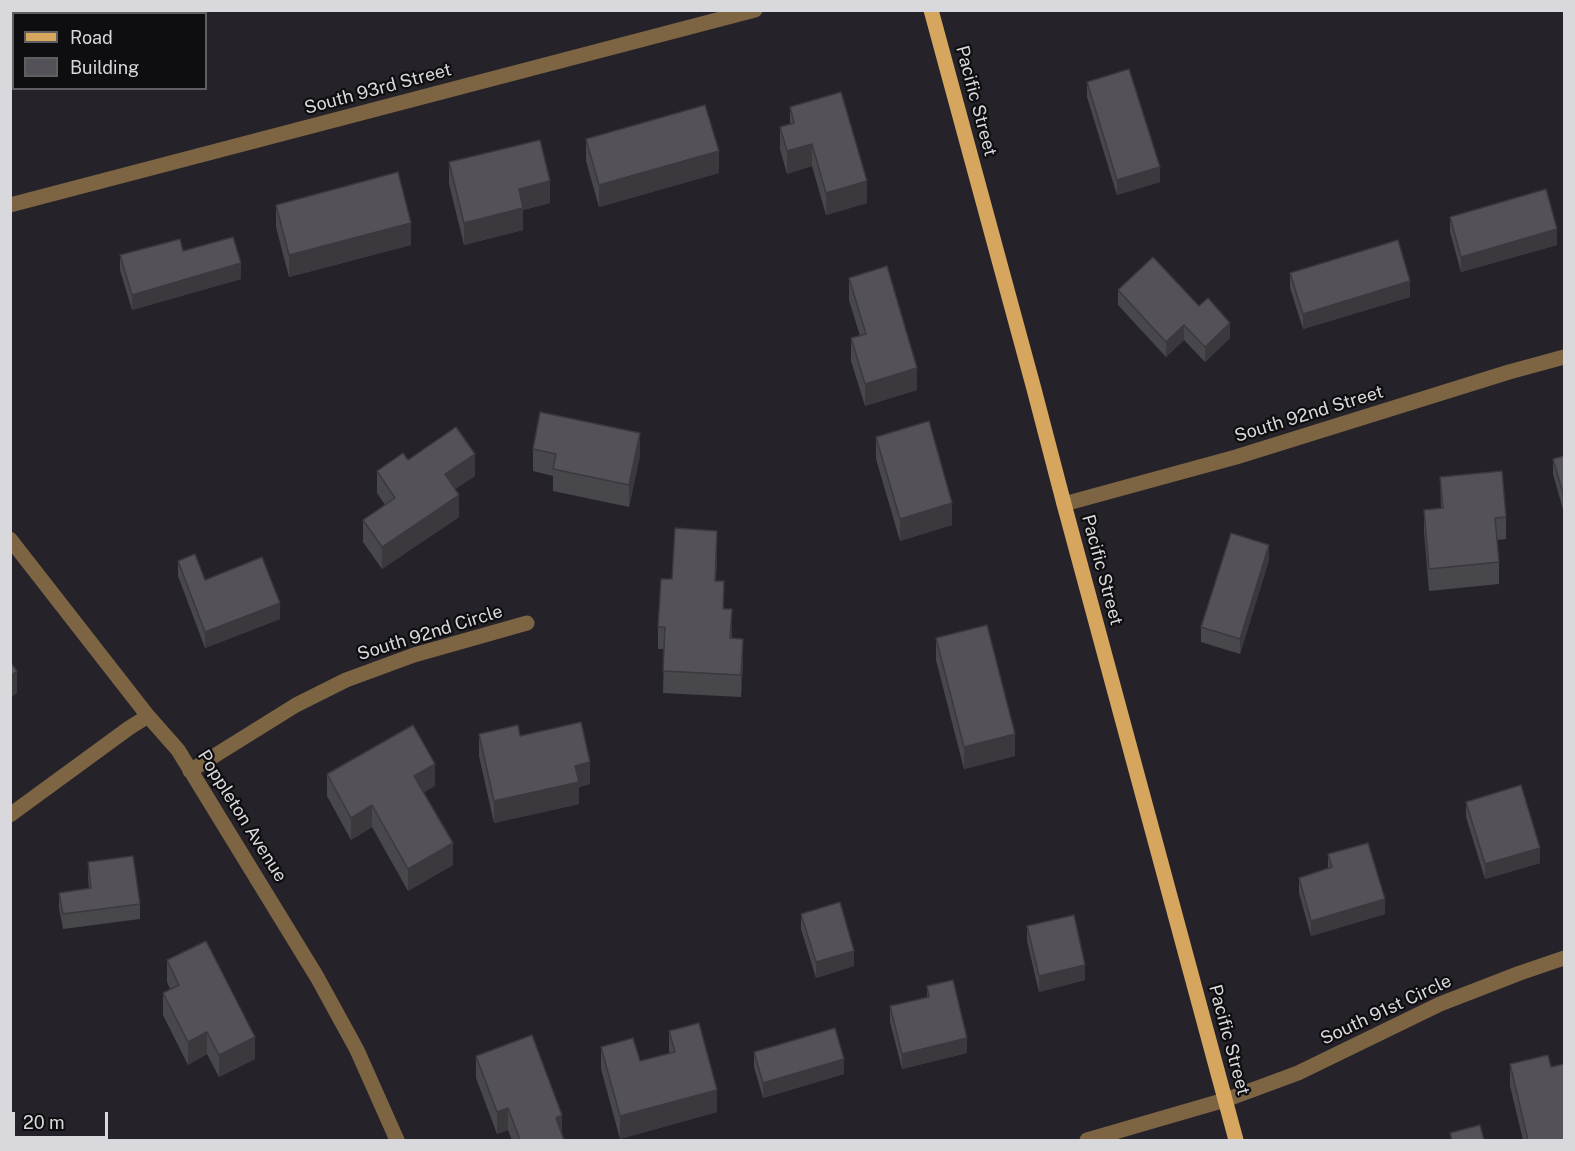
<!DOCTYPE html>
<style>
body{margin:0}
#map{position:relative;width:1575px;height:1151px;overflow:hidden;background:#252329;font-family:"Public Sans",sans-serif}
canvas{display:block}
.frame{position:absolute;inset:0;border:12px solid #d9d8dc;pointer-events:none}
.legend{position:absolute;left:12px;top:12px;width:195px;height:78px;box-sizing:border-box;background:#0e0d0f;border:2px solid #5f5e61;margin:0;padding:8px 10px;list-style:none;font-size:18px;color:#d9d8dc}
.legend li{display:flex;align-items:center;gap:12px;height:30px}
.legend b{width:30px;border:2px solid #5f5e61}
.scale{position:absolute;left:12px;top:1112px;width:96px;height:27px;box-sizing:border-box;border:3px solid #d9d8dc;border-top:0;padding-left:8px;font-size:18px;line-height:21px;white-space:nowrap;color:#d9d8dc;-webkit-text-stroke:4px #0e0d0f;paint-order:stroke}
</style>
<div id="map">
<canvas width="1575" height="1151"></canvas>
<div class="frame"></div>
<ul class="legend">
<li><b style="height:8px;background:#d6a55e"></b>Road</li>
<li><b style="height:16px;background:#545258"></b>Building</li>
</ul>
<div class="scale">20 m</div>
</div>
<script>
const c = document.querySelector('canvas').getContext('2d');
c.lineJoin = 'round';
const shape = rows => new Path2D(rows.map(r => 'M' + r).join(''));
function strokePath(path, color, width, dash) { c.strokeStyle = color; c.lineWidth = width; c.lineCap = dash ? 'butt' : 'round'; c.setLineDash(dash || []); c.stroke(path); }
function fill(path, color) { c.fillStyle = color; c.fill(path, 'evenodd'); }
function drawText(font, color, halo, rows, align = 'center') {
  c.font = font + ' "Public Sans",sans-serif'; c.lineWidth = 4.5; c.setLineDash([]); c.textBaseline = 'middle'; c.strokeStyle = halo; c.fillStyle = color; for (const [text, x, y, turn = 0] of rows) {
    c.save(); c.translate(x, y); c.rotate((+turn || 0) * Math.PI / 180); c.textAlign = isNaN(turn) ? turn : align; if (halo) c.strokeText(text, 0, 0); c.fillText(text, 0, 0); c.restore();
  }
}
const minor = shape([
 [10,205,755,10],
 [1064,504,1236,457,1509,372,1564,357],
 [10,539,148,716,178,750,317,977,357,1050,397,1140],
 [190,771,296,705,346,680,414,655,527,623],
 [10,815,129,728,148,716],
 [1087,1140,1225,1100,1298,1073,1440,1004,1520,973,1564,958]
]);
const major = shape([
 [931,10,1034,389,1064,504,1236,1140]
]);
const wall = shape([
 [99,10,188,10,178,14,100,14],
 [1087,82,1160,182,1117,195,1087,97],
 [790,107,867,203,826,215,812,166,787,174,780,149,780,127,790,124],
 [586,139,719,173,599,207,586,161],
 [449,162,550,203,523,210,523,230,464,245,449,184],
 [276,205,411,245,289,277,276,227],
 [1450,217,1557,245,1461,272,1450,232],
 [183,251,241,279,132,310,120,270,120,255],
 [1290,273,1410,297,1303,329,1290,288],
 [849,278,917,390,865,406,851,361,851,338,860,336,849,300],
 [1118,290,1199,306,1230,338,1205,362,1184,340,1166,357,1118,305],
 [876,437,952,525,900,541,876,459],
 [533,449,640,455,629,507,553,491,553,476,533,471],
 [1564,456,1564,513,1553,474,1553,459],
 [408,460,475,476,455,489,459,517,382,569,363,542,363,520,385,505,377,493,377,471],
 [1440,477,1506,517,1506,539,1497,540,1499,562,1499,584,1429,591,1424,532,1424,510,1441,509],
 [717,553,716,581,732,631,732,638,743,661,741,697,663,693,664,649,658,649,658,627,672,579],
 [1269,560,1240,654,1201,642,1201,627],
 [178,561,205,580,280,619,205,648,178,576],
 [936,638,1015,756,964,769,936,660],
 [479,734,520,736,590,784,579,787,579,804,494,823,479,756],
 [327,774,435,786,424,792,453,865,408,891,372,827,351,840,327,796],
 [1466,802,1540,863,1485,879,1466,817],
 [1328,854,1385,914,1311,936,1299,893,1299,878,1328,869],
 [88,862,140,904,140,919,63,929,59,908,59,893,89,888,88,878],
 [801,914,854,966,816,978,801,929],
 [1027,926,1085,980,1039,992,1027,941],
 [167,960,255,1059,219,1077,207,1054,188,1065,163,1015,163,993,170,989,167,982],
 [927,986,967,1053,902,1069,890,1022,890,1006,927,997],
 [669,1031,717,1112,620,1139,601,1069,601,1047,640,1061,669,1053],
 [754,1052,844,1074,763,1098,754,1067],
 [476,1056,562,1135,564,1140,512,1140,508,1130,497,1134,476,1078],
 [1510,1064,1564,1140,1523,1140,1510,1086]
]);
const shadedWall = shape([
 [112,10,188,10,178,14,106,14,106,12],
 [10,45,14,45,14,60,10,61],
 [812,144,812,166,787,174,787,151],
 [719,151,719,173,599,207,599,185],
 [1160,167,1160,182,1117,195,1117,180],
 [550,181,550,203,523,210,523,230,464,245,464,223,519,189],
 [867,181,867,203,826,215,826,193],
 [411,223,411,245,289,277,289,255],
 [1557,229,1557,245,1461,272,1461,257],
 [241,263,241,279,132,310,132,295],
 [1410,281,1410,297,1303,329,1303,314],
 [1230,323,1230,338,1205,362,1205,347],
 [1184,325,1184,340,1166,357,1166,342],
 [917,368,917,390,865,406,865,384],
 [640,433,640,455,629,507,629,485],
 [475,454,475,476,445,496,445,474],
 [459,495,459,517,382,569,382,547],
 [952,503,952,525,900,541,900,519],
 [717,531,717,553,715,603,715,581],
 [1269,545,1269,560,1240,654,1240,639],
 [280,603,280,619,205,648,205,632],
 [732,609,732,631,730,660,730,638],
 [743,639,743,661,741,697,741,675],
 [17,671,17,693,10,698,10,676],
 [1015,734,1015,756,964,769,964,747],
 [590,762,590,784,579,787,579,804,494,823,494,801,575,766],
 [435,764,435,786,414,798,414,776],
 [372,805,372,827,351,840,351,818],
 [453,843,453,865,408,891,408,869],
 [1540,848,1540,863,1485,879,1485,864],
 [1385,899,1385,914,1311,936,1311,921],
 [854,951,854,966,816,978,816,962],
 [1085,965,1085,980,1039,992,1039,976],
 [207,1032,207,1054,188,1065,188,1042],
 [255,1037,255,1059,219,1077,219,1055],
 [967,1038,967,1053,902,1069,902,1054],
 [844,1059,844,1074,763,1098,763,1083],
 [717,1090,717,1112,620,1139,620,1116],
 [508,1108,508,1130,497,1134,497,1112],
 [562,1115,562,1137,556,1118]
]);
const building = shape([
 [10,10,54,10,55,14,14,14,14,45,10,45,10,10],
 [1129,69,1160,167,1117,180,1087,82,1129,69],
 [841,92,867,181,826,193,812,144,787,151,780,127,794,123,790,107,841,92],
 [705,105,719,151,599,185,586,139,705,105],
 [540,140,550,181,519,189,523,208,464,223,449,162,540,140],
 [398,172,411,223,289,255,276,205,398,172],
 [1546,189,1557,229,1461,257,1450,217,1546,189],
 [233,237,241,263,132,295,120,255,180,239,183,251,233,237],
 [1398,240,1410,281,1303,314,1290,273,1398,240],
 [1153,257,1199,306,1208,298,1230,323,1205,347,1184,325,1166,342,1118,290,1153,257],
 [887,266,917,368,865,384,851,338,866,334,849,278,887,266],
 [540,412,640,433,629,485,553,469,556,454,533,449,540,412],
 [929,421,952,503,900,519,876,437,929,421],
 [456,427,475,454,445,474,459,495,382,547,363,520,395,498,377,471,403,453,408,460,456,427],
 [1564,456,1564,497,1553,459,1564,456],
 [1502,471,1506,517,1495,518,1499,562,1429,569,1424,510,1443,508,1440,477,1502,471],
 [675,528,717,531,715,581,724,581,723,609,732,609,730,638,743,639,741,675,663,671,665,627,658,627,661,579,672,579,675,528],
 [1231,533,1269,545,1240,639,1201,627,1231,533],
 [195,554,205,580,262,557,280,603,205,632,178,561,195,554],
 [987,625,1015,734,964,747,936,638,987,625],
 [10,662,17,671,10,676,10,662],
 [581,722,590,762,575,766,579,782,494,801,479,734,518,725,520,736,581,722],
 [413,725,435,764,414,776,453,843,408,869,372,805,351,818,327,774,413,725],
 [1521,785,1540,848,1485,864,1466,802,1521,785],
 [1368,843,1385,899,1311,921,1299,878,1332,867,1328,854,1368,843],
 [133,856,140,904,63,914,59,893,91,888,88,862,133,856],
 [840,902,854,951,816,962,801,914,840,902],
 [1074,915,1085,965,1039,976,1027,926,1074,915],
 [206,941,255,1037,219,1055,207,1032,188,1042,163,993,179,985,167,960,206,941],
 [953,980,967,1038,902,1054,890,1006,929,997,927,986,953,980],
 [699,1023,717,1090,620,1116,601,1047,633,1038,640,1061,675,1052,669,1031,699,1023],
 [835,1028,844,1059,763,1083,754,1052,835,1028],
 [532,1035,562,1115,556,1118,564,1140,520,1140,508,1108,497,1112,476,1056,532,1035],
 [1548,1055,1551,1067,1564,1064,1564,1140,1528,1140,1510,1064,1548,1055],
 [1480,1125,1484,1140,1452,1140,1450,1133,1480,1125]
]);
const streetNames = [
 ["South 93rd Street",378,89,-15],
 ["Pacific Street",976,101,75],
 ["South 92nd Street",1309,414,-17],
 ["Pacific Street",1102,570,75],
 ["South 92nd Circle",430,633,-17],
 ["Poppleton Avenue",242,816,58],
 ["South 91st Circle",1386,1010,-25],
 ["Pacific Street",1229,1040,75]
];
strokePath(minor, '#7d6544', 15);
strokePath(major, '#d6a55e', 15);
fill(wall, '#48474c');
fill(shadedWall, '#3b393e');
fill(building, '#545258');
strokePath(building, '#3b393e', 1.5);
drawText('18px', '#d9d8dc', '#0e0d0f', streetNames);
</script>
